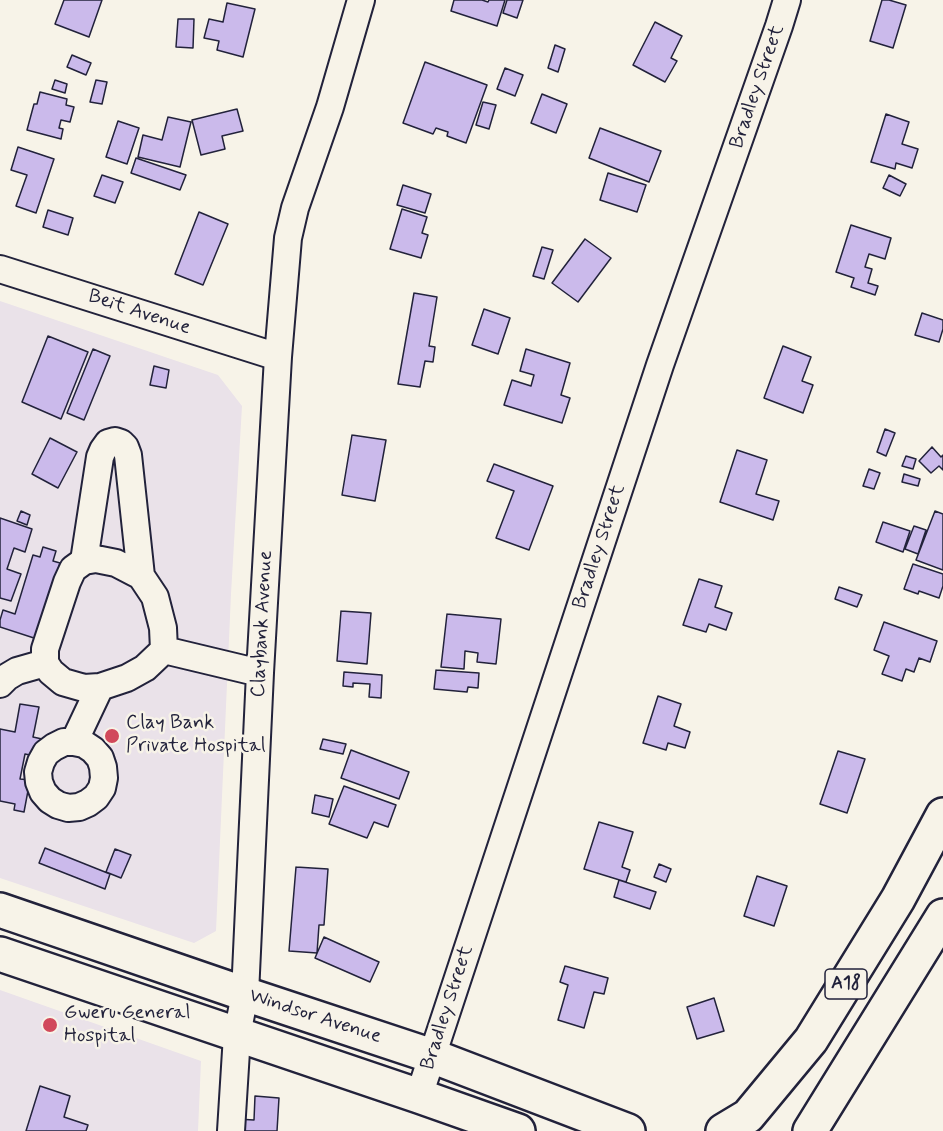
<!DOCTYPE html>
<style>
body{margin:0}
canvas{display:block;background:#f7f3e8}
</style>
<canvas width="943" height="1131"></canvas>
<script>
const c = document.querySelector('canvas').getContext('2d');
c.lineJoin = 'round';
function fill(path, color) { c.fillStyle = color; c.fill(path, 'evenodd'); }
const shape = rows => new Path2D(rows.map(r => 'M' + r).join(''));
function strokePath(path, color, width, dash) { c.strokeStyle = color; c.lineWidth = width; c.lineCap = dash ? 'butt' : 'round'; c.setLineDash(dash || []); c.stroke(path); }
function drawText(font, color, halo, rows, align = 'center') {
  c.font = font + ' Mynerve,sans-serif'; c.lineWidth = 5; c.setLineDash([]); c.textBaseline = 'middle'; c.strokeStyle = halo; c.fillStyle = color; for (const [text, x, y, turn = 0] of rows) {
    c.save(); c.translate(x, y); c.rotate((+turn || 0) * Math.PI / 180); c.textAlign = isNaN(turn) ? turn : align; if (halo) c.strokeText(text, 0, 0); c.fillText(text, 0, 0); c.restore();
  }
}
const built = shape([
 [0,301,218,375,242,406,231,594,216,931,194,943,0,878],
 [0,990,201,1061,198,1131,0,1131]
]);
const building = shape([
 [64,0,102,0,89,37,55,24,64,0],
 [454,0,482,0,488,2,489,0,505,0,497,26,451,11,454,0],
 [507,0,523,0,517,18,503,13,507,0],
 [882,0,889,0,906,5,893,48,870,41,882,0],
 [227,3,255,9,243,57,217,50,219,41,204,38,209,19,223,22,227,3],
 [178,19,194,19,193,48,176,47,178,19],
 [655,22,682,36,671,58,677,61,665,82,633,65,655,22],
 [555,45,565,49,558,72,548,68,555,45],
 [72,55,91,63,86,75,67,67,72,55],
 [425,62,487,85,466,143,447,136,448,132,436,128,433,134,403,123,425,62],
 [505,68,523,75,515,96,497,89,505,68],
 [55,80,67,84,65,93,52,89,55,80],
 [96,80,107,82,102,104,90,102,96,80],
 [40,92,67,99,66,105,74,107,70,122,61,120,59,128,63,129,61,139,27,130,34,104,37,104,40,92],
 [542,94,567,104,556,133,531,123,542,94],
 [483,102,496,105,489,129,476,125,483,102],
 [237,109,243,131,222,136,225,149,201,155,192,120,237,109],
 [886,114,909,122,902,144,918,149,912,168,896,163,895,169,871,162,886,114],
 [168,117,191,122,180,167,138,157,143,135,162,140,168,117],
 [118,121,139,128,127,164,106,157,118,121],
 [600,128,661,151,649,182,589,158,600,128],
 [18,147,54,159,36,213,16,206,27,175,11,170,18,147],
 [136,158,186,175,180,190,131,173,136,158],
 [608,173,646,185,637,212,600,200,608,173],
 [102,175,123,182,115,203,94,196,102,175],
 [889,175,906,184,900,196,883,188,889,175],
 [403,185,431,194,425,213,397,205,403,185],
 [402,209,427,217,422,233,428,235,421,258,390,249,402,209],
 [48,210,73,218,68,235,43,227,48,210],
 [199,212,228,224,203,285,175,274,199,212],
 [851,225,891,238,885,259,869,254,865,267,872,269,868,283,878,286,875,295,851,287,854,278,836,272,851,225],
 [585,239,611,258,578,302,552,283,585,239],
 [542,247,553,250,544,279,533,276,542,247],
 [414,293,437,297,429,346,435,347,433,362,425,361,420,387,398,384,414,293],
 [484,309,510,318,498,354,472,345,484,309],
 [922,313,943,320,943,329,939,342,915,335,922,313],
 [48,336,88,352,61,419,22,402,48,336],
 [783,346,811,357,802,381,813,385,803,413,764,398,783,346],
 [93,349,110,356,84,420,67,413,93,349],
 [526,349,570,363,561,395,570,398,562,423,504,405,512,380,531,386,534,375,520,371,526,349],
 [154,366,169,370,166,388,150,385,154,366],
 [885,429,895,433,886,456,877,452,885,429],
 [352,435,386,440,375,501,342,495,352,435],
 [50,438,77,452,58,488,32,474,50,438],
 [932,447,941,457,943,455,943,470,939,466,931,473,919,461,932,447],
 [737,450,767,460,756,494,779,501,773,520,720,502,737,450],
 [906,456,916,459,913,469,902,466,906,456],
 [494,464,553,486,529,550,496,538,514,491,487,481,494,464],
 [869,469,880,473,874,489,863,486,869,469],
 [904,474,920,479,918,486,902,482,904,474],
 [21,511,30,515,27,525,17,521,21,511],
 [935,511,943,514,943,570,916,560,935,511],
 [0,518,32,529,25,552,14,548,7,569,21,574,11,601,0,598,0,518],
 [883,522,910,531,903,552,876,542,883,522],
 [914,526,926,530,918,554,905,549,914,526],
 [43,547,56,551,53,561,60,563,37,639,0,627,0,620,3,610,15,614,33,555,40,557,43,547],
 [913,564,943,574,943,586,939,598,919,591,918,594,904,589,913,564],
 [699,579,722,586,715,607,732,613,726,630,709,624,706,632,683,625,699,579],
 [839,587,862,595,857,607,835,599,839,587],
 [341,611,371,613,367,664,337,661,341,611],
 [447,614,501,619,496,664,477,662,478,653,465,651,464,669,441,667,447,614],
 [884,622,937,641,930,662,919,658,914,672,906,669,902,681,882,674,889,656,874,650,884,622],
 [436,670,479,673,478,688,468,687,467,692,434,689,436,670],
 [344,672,382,675,381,698,369,697,370,684,353,683,353,687,343,686,344,672],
 [658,696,681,704,674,726,690,732,685,748,668,743,666,750,643,743,658,696],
 [20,704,39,707,33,737,42,739,39,757,25,754,20,779,30,780,24,812,14,810,15,804,0,801,0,729,15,732,20,704],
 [323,739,346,744,343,754,320,749,323,739],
 [351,750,409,772,399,799,341,778,351,750],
 [838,751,865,759,847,813,820,804,838,751],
 [344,786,396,805,388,827,374,822,367,838,329,824,344,786],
 [315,795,333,799,329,817,312,813,315,795],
 [599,822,633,832,622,867,630,870,626,882,584,869,599,822],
 [45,848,110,874,105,889,39,863,45,848],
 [115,849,131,855,121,878,106,872,115,849],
 [659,864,671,869,666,882,654,877,659,864],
 [296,867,328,869,324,925,319,925,317,953,289,951,296,867],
 [757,876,787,886,774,926,744,916,757,876],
 [619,880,656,892,650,909,614,897,619,880],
 [324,937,379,962,370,982,315,958,324,937],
 [565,966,608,978,604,994,594,992,584,1028,558,1020,568,985,560,982,565,966],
 [714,998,724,1031,697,1039,687,1007,714,998],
 [40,1086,70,1096,64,1117,88,1125,86,1131,26,1131,40,1086],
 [255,1096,279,1098,277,1131,236,1131,237,1119,254,1120,255,1096]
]);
const minor = shape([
 [0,269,278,357],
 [96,559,116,563,141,576,155,597,163,628,164,650,145,668,127,678,100,687,84,688,63,682,51,672,45,663,45,649,67,582,73,569,84,561,96,559],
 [84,561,100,457,103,450,108,443,115,441,121,443,125,447,128,455,141,576],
 [164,650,260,673],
 [0,684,7,677,17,671,45,663],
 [74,742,84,744,93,750,100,758,103,767,104,778,102,788,96,797,88,803,79,807,68,808,58,805,50,800,43,792,39,782,38,772,41,762,46,753,54,747,64,742,74,742,100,687],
 [419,1096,660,365,779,26,787,0],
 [231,1131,237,1035,245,994,260,673,278,357,288,238,295,208,330,107,361,0]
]);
const major = shape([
 [0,910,245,994,432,1056,628,1131],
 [0,954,419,1096,518,1131]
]);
const highway = shape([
 [723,1131,748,1116,811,1040,898,899,943,815],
 [810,1131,943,916]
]);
const markers = [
 [112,736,8,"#d1495b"],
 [50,1025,8,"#d1495b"]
];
const shields = [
 [846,984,42]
];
const shieldNames = [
 ["A18",846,984]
];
const streetNames = [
 ["Bradley Street",758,87,-71],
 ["Beit Avenue",139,313,18],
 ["Bradley Street",600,547,-72],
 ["Claybank Avenue",263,624,-87],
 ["Bradley Street",448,1008,-72],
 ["Windsor Avenue",315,1017,18]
];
const poiNames = [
 ["Clay Bank",126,724],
 ["Private Hospital",126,747],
 ["Gweru General",64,1014],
 ["Hospital",64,1037]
];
fill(built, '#eae2e9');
fill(building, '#cbbaeb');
strokePath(building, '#22223b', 1.5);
strokePath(minor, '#22223b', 30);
strokePath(major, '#22223b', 38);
strokePath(highway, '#22223b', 38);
strokePath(minor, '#f7f3e8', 26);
strokePath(major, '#f7f3e8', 33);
strokePath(highway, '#f7f3e8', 33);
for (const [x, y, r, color] of markers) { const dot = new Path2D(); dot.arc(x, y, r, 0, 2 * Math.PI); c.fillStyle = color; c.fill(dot); strokePath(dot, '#f7f3e8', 2); }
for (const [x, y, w] of shields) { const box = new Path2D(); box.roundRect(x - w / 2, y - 15, w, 30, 4.5); c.fillStyle = '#f7f3e8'; c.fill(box); strokePath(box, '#22223b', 1.5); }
drawText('bold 18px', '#22223b', null, shieldNames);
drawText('20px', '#22223b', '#f7f3e8', streetNames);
drawText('20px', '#22223b', '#f7f3e8', poiNames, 'left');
</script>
